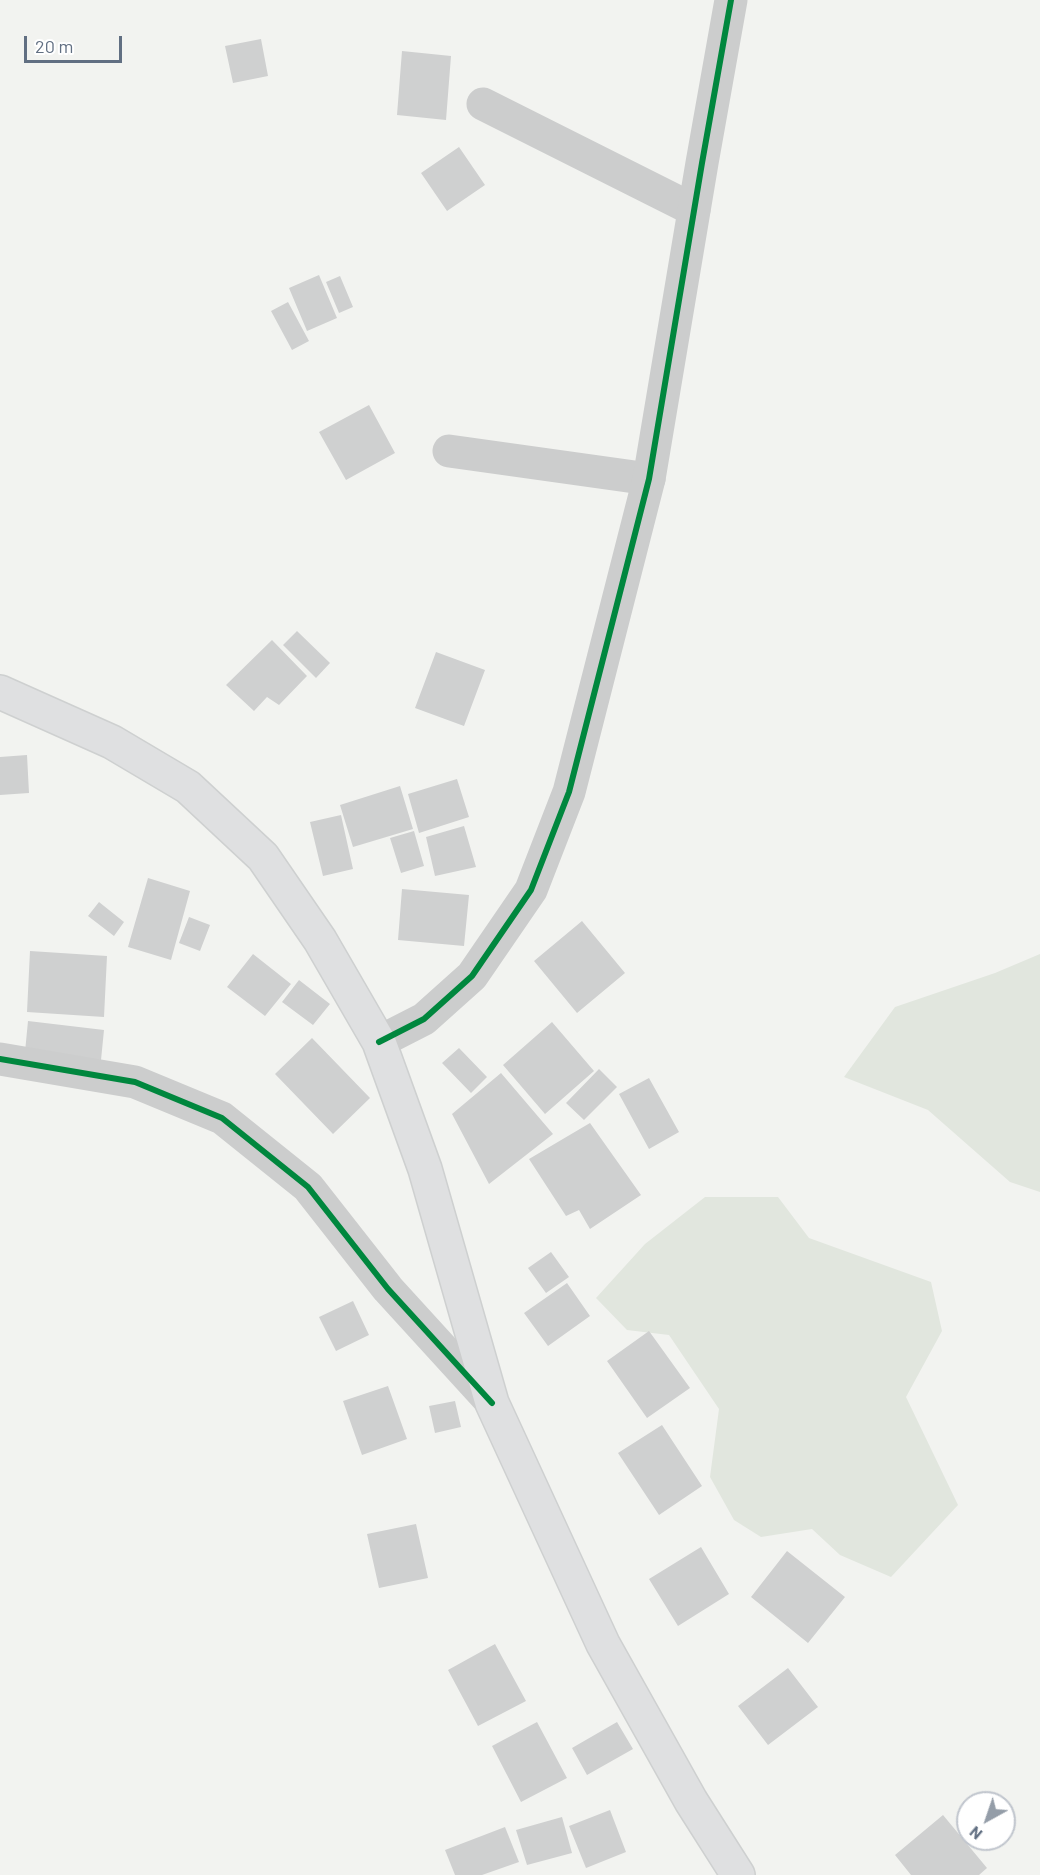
<!DOCTYPE html>
<style>
body{margin:0}
#map{position:relative;width:1040px;height:1875px;overflow:hidden;background:#f2f3f0;font-family:Barlow,sans-serif}
canvas{display:block}
.north{position:absolute;left:956px;top:1791px;width:60px;height:60px;box-sizing:border-box;background:#fff;border:2px solid #c0c5cd;border-radius:50%;rotate:220deg;font-size:16px;font-weight:700;line-height:24px;text-align:center;color:#616f82}
.north::after{content:'';display:block;margin:auto;width:21px;height:27px;background:#949da8;clip-path:polygon(50% 0,100% 100%,50% 72%,0 100%)}
.scale{position:absolute;left:24px;top:36px;width:98px;height:27px;box-sizing:border-box;border:3px solid #616f82;border-top:0;padding-left:8px;font-size:18px;line-height:21px;white-space:nowrap;color:#616f82;-webkit-text-stroke:4px #fff;paint-order:stroke}
</style>
<div id="map">
<canvas width="1040" height="1875"></canvas>
<div class="north">N</div>
<div class="scale">20 m</div>
</div>
<script>
const c = document.querySelector('canvas').getContext('2d');
c.lineJoin = 'round';
function fill(path, color) { c.fillStyle = color; c.fill(path, 'evenodd'); }
const shape = rows => new Path2D(rows.map(r => 'M' + r).join(''));
function strokePath(path, color, width, dash) { c.strokeStyle = color; c.lineWidth = width; c.lineCap = dash ? 'butt' : 'round'; c.setLineDash(dash || []); c.stroke(path); }
const green = shape([
 [1040,954,1040,1192,1010,1182,928,1110,844,1077,895,1007,995,973],
 [705,1197,778,1197,809,1238,931,1282,942,1331,906,1397,958,1505,891,1577,840,1555,812,1529,761,1537,734,1520,710,1477,719,1409,669,1335,627,1330,596,1298,645,1244]
]);
const building = shape([
 [261,39,268,76,233,83,225,46],
 [402,51,451,56,446,120,397,115],
 [459,147,485,185,447,211,421,173],
 [319,275,337,318,307,331,289,288],
 [340,276,353,307,339,313,326,282],
 [288,302,309,341,292,350,271,311],
 [369,405,395,453,346,480,319,432],
 [297,631,330,663,316,678,283,645],
 [272,640,307,676,279,705,267,697,254,711,226,685],
 [436,652,485,670,464,726,415,708],
 [27,755,29,793,0,795,0,757],
 [457,779,469,817,419,833,408,794],
 [400,786,413,829,353,847,340,805],
 [341,815,353,869,323,876,310,822],
 [464,826,476,867,435,876,426,837],
 [414,831,424,866,401,873,390,838],
 [148,878,190,891,171,960,128,947],
 [402,889,469,895,464,946,398,940],
 [99,902,124,922,114,936,88,916],
 [189,917,210,925,200,951,179,943],
 [582,921,625,973,577,1013,534,961],
 [30,951,107,956,104,1017,27,1012],
 [253,954,291,984,265,1016,227,987],
 [299,980,330,1004,313,1025,282,1002],
 [28,1021,104,1030,101,1060,25,1052],
 [552,1022,594,1071,545,1114,503,1065],
 [312,1038,370,1098,333,1134,275,1074],
 [459,1048,487,1077,471,1093,442,1063],
 [599,1069,617,1087,584,1120,566,1103],
 [501,1073,553,1134,489,1184,452,1114],
 [649,1078,679,1132,649,1149,619,1094],
 [590,1123,641,1195,590,1229,579,1210,566,1216,529,1159],
 [551,1252,569,1277,546,1293,528,1268],
 [567,1283,590,1316,548,1346,524,1313],
 [353,1301,369,1335,336,1351,319,1317],
 [649,1331,690,1388,647,1418,607,1361],
 [388,1386,407,1439,362,1455,343,1401],
 [455,1401,461,1427,435,1433,429,1406],
 [662,1425,702,1486,659,1515,618,1453],
 [416,1524,428,1578,379,1588,367,1534],
 [701,1547,729,1594,678,1626,649,1579],
 [787,1551,845,1597,808,1643,751,1597],
 [495,1644,526,1701,478,1726,448,1670],
 [788,1668,818,1707,768,1745,738,1706],
 [537,1722,567,1778,521,1802,492,1746],
 [617,1722,633,1749,587,1775,572,1748],
 [610,1810,626,1852,586,1868,569,1826],
 [943,1815,987,1868,979,1875,911,1875,895,1855],
 [562,1817,572,1853,527,1865,516,1830],
 [505,1827,519,1862,482,1875,455,1875,445,1850]
]);
const minor = shape([
 [483,104,694,210],
 [449,451,649,479],
 [0,1059,135,1082,222,1118,308,1187,388,1289,492,1403]
]);
const tertiary = shape([
 [379,1042,424,1019,472,976,531,890,569,792,649,479,702,163,731,0]
]);
const secondary = shape([
 [0,692,112,742,188,787,263,857,320,940,379,1042,425,1169,492,1403,603,1644,691,1801,738,1875]
]);
const cycleway = shape([
 [379,1042,424,1019,472,976,531,890,569,792,649,479,702,163,731,0],
 [0,1059,135,1082,222,1118,308,1187,388,1289,492,1403]
]);
fill(green, '#e1e6de');
fill(building, '#cfd0d0');
strokePath(secondary, '#ced0d0', 36);
strokePath(minor, '#cccdcd', 33);
strokePath(tertiary, '#cccdcd', 33);
strokePath(secondary, '#dfe0e1', 33);
strokePath(cycleway, '#00873e', 6);
</script>
